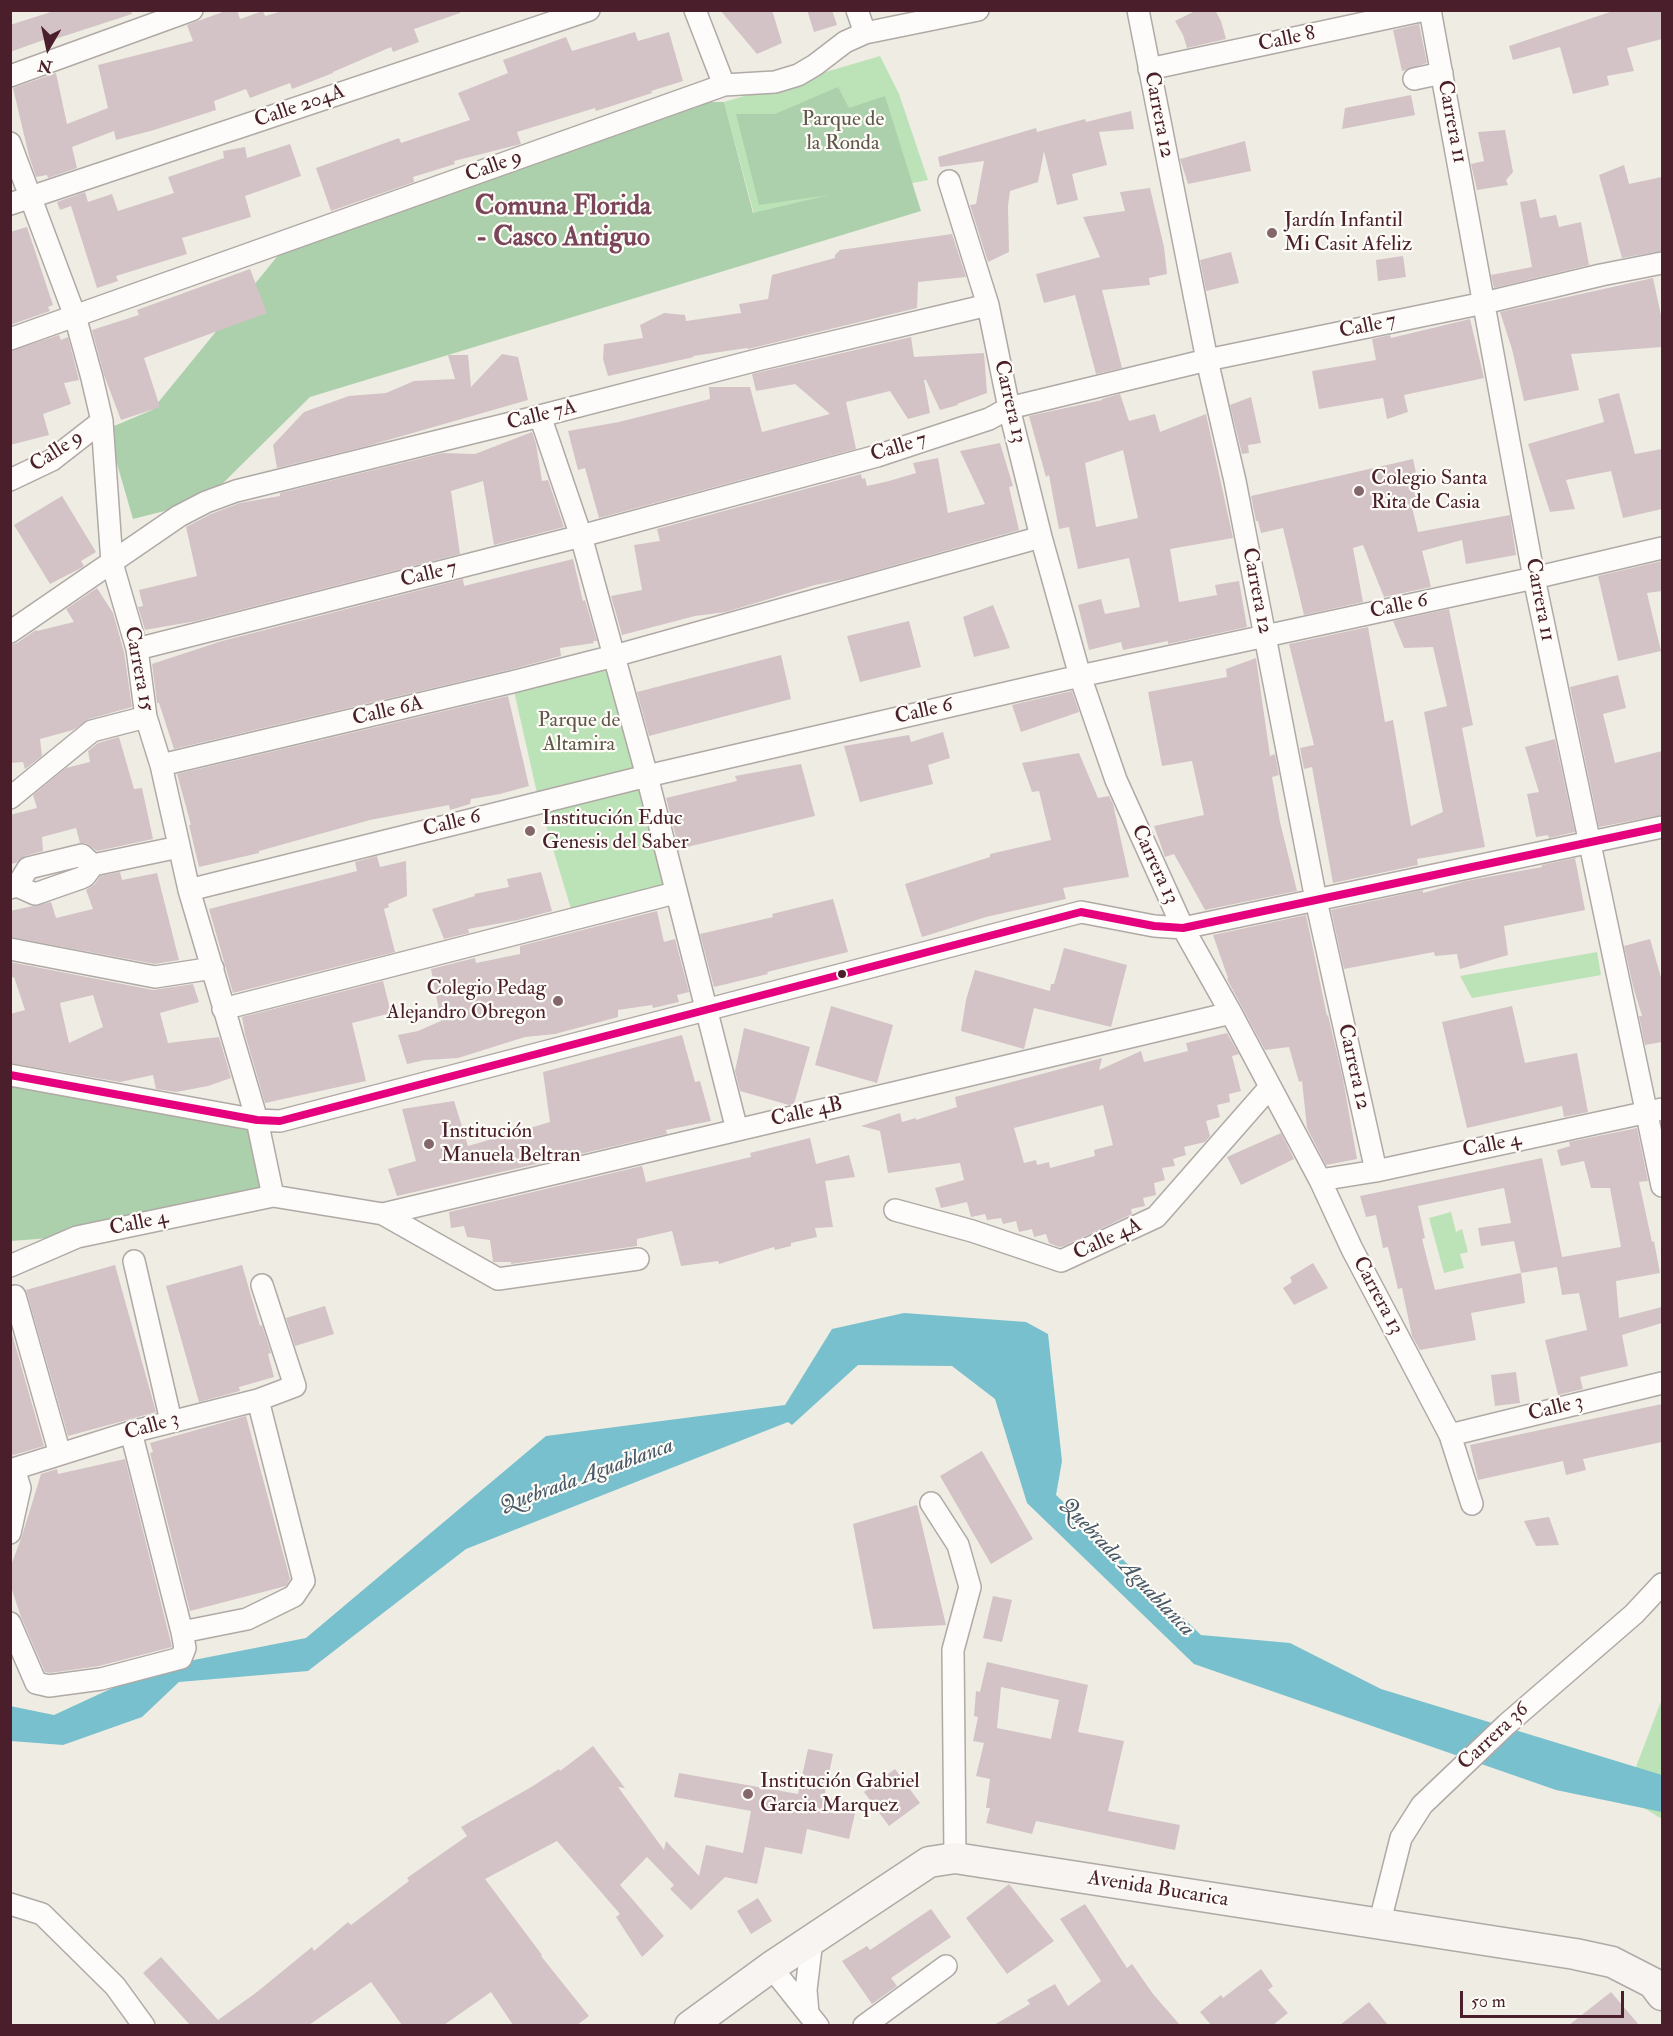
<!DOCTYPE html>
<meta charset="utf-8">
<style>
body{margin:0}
#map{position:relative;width:1673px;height:2036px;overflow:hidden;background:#efece3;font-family:"IM FELL Double Pica",serif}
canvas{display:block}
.frame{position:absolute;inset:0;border:12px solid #4a1f2b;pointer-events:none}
.north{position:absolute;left:18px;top:18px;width:60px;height:60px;-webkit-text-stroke:4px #fdfcf7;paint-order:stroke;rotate:189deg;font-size:16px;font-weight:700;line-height:24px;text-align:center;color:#4a1f2b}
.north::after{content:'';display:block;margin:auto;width:21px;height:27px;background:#4a1f2b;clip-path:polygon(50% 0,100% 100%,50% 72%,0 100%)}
.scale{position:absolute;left:1460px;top:1991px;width:164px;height:27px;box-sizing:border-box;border:3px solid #4a1f2b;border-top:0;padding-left:8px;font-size:18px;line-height:21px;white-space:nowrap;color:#4a1f2b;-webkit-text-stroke:4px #fdfcf7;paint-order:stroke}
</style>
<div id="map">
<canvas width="1673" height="2036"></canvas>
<div class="frame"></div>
<div class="north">N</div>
<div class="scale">50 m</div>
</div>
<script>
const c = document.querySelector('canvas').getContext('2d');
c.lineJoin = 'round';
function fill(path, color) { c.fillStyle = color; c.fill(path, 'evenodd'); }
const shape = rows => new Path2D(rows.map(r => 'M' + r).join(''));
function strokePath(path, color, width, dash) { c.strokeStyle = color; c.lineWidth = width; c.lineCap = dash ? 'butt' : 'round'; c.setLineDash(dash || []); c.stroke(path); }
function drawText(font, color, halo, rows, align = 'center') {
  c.font = font + ' "IM FELL Double Pica",serif'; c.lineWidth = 4.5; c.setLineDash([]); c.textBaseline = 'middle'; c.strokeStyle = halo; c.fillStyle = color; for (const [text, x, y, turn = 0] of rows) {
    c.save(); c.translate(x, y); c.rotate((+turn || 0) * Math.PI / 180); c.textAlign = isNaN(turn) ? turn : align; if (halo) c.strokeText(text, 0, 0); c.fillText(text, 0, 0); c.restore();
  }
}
const green = shape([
 [880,56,899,94,928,180,754,214,724,102],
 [614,656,675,893,574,919,539,802,512,682],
 [1597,952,1601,975,1472,998,1460,976],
 [1451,1212,1456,1232,1462,1229,1468,1252,1460,1254,1464,1268,1444,1273,1429,1218],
 [1662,1699,1662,1819,1644,1808,1631,1787,1636,1767]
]);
const forest = shape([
 [838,87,849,108,885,96,921,211,310,397,216,490,184,506,133,519,107,429,152,410,289,242,702,102,724,102,753,213,829,195,759,205,736,114,775,114],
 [10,1084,251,1124,271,1195,77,1236,11,1241]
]);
const water = shape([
 [904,1313,1026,1322,1048,1334,1062,1461,1056,1495,1201,1635,1290,1643,1381,1689,1662,1775,1662,1812,1556,1790,1194,1664,1027,1503,995,1399,952,1366,858,1365,792,1425,788,1422,466,1549,308,1671,179,1682,142,1717,63,1745,11,1741,10,1706,54,1715,158,1667,306,1638,546,1436,785,1405,832,1329]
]);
const building = shape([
 [57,10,131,10,132,14,49,41,49,38,10,52,10,25],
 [228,10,237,10,240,19,263,11,265,16,286,10,460,10,460,13,414,29,419,42,393,52,391,47,333,72,333,73,292,89,290,83,250,98,246,89,214,101,216,110,154,130,116,140,114,131,72,147,77,168,48,178,47,175,36,177,29,156,13,88,56,73,67,124,108,108,98,65,193,41,187,25],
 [720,10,772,10,782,43,757,54],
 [807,10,832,10,837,25,814,32],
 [1197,10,1215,10,1221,21,1226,39,1187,48,1183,35,1175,21],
 [1616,10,1662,10,1662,39,1627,48,1634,71,1607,76,1609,85,1573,94,1560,47,1513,60,1509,46],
 [1419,24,1427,63,1402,71,1393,30],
 [635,32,638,41,669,32,683,81,651,91,652,93,596,111,595,108,517,132,521,144,454,161,455,164,413,177,414,182,331,211,316,168,399,138,401,143,470,120,458,93,508,73,503,60,566,37,572,51],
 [1411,95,1415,115,1342,129,1345,108],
 [1131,111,1134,129,1099,132,1107,165,1072,174,1078,200,1057,205,1044,151,1038,182,1010,191,1008,206,1009,252,988,262,970,205,976,204,984,161,940,167,938,157,1036,128,1037,132,1085,119,1086,122],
 [1505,130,1513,172,1506,180,1508,185,1477,190,1471,164,1484,161,1478,132],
 [1245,141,1251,171,1188,184,1180,159],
 [290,144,301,176,245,196,251,217,182,238,187,254,116,276,118,281,97,288,71,206,60,210,57,202,85,192,88,202,112,194,118,211,174,193,168,177,224,158,223,151,245,147,247,158],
 [1624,165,1629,184,1662,177,1662,251,1622,258,1599,175],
 [1150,188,1164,247,1167,274,1149,278,1150,285,1102,290,1122,368,1096,374,1075,295,1044,303,1036,274,1100,257,1083,217,1125,211,1120,192],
 [1536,199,1540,218,1556,215,1559,227,1581,222,1589,265,1494,288,1491,275,1532,267,1520,202],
 [27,227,53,305,48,307,50,311,10,325,10,232],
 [952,234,966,277,918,282,917,308,748,349,747,348,693,356,694,357,608,376,603,359,604,344,643,338,640,325,664,313,685,315,686,321,741,313,739,304,768,299,772,275,835,258,835,255,840,250],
 [1231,252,1239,283,1206,291,1200,260],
 [1403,256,1406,277,1378,281,1376,260],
 [250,269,267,313,144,358,160,407,121,420,104,375,92,330,139,315,137,310],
 [1653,278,1662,320,1662,347,1571,354,1579,390,1524,401,1512,349,1500,312],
 [1470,319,1484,378,1404,395,1408,412,1387,419,1383,398,1319,409,1312,371,1376,360,1372,339,1390,335,1391,338],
 [59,335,61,340,68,337,79,380,64,383,71,404,43,414,49,435,10,445,10,351],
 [911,337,914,357,984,353,987,393,957,404,958,405,940,410,926,380,924,380,930,413,908,419,890,391,846,402,856,449,599,518,585,468,578,470,568,431,619,422,710,399,709,387,750,387,762,432,830,414,795,384,756,391,752,374],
 [502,354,518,357,528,400,367,446,277,468,273,445,304,412,349,396,386,393,414,381,455,379,448,355,468,355,471,387],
 [1619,393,1635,454,1662,449,1662,509,1623,518,1611,471,1566,480,1575,509,1550,512,1528,444,1604,422,1598,399],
 [1120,394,1129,421,1155,414,1160,432,1206,414,1233,538,1170,549,1179,602,1217,595,1215,585,1239,581,1247,627,1168,644,1168,641,1123,650,1121,642,1089,650,1078,605,1101,599,1105,614,1140,607,1129,558,1078,569,1069,527,1059,529,1049,475,1046,477,1029,416,1102,400,1102,399],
 [1123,450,1138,518,1096,527,1085,463],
 [1251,397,1261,443,1248,445,1249,453,1242,454,1230,405],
 [532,432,536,444,542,481,548,480,564,527,494,545,483,481,451,491,460,554,196,621,145,630,138,607,143,606,139,590,197,576,186,527,211,514,240,503,280,496,280,493,443,453,475,454],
 [1000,443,1013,486,1009,487,1019,530,845,579,815,585,726,612,695,616,622,635,611,596,642,590,634,545,660,541,657,529,861,474,862,479,865,478,867,486,889,481,916,473,913,463,938,458,948,513,985,504,960,451],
 [1413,459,1421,496,1410,499,1418,532,1510,515,1516,555,1466,564,1462,540,1422,551,1431,587,1384,597,1363,545,1353,548,1363,602,1304,615,1283,528,1261,533,1258,521,1256,521,1251,496],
 [62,496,96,552,81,561,84,566,79,569,50,584,14,525],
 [573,559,583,601,585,600,597,641,593,641,594,643,560,648,561,656,509,670,174,749,159,703,157,703,152,664,222,641,463,579,464,586],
 [1662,561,1662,591,1647,593,1661,651,1618,661,1598,576],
 [97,588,113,613,124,652,132,707,89,719,73,730,40,739,42,756,25,769,23,762,10,763,10,645,17,643,36,630,37,631,74,622,66,609],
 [993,605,1010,648,974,657,963,617],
 [1449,609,1473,725,1462,728,1485,847,1417,859,1418,865,1333,883,1312,767,1304,769,1300,748,1314,745,1289,644,1368,627,1385,722,1393,720,1411,826,1443,812,1424,712,1447,706,1433,647,1404,648,1393,621],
 [909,621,921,667,860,682,847,636],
 [781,655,791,699,649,736,637,692],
 [1256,658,1270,756,1275,754,1279,775,1272,777,1280,822,1297,891,1205,910,1174,854,1165,857,1154,826,1204,815,1192,761,1162,766,1148,692,1227,677,1226,669],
 [1618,675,1626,708,1603,714,1615,763,1662,751,1662,815,1599,827,1570,687],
 [1072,691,1079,712,1021,732,1012,705],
 [508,696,529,786,500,794,471,799,470,804,450,810,449,805,370,820,259,851,259,853,199,867,189,825,191,825,177,774],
 [943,732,950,758,928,765,933,784,860,802,844,746,909,735,911,742],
 [119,737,134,789,142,788,153,839,97,851,86,843,80,843,76,828,42,837,43,851,25,856,16,863,10,864,10,815,37,808,33,795,66,768,90,762,88,751,98,743],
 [1555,739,1575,832,1549,838,1548,835,1536,837,1527,794,1539,792,1525,747],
 [1079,753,1098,798,1109,796,1113,804,1129,877,1063,888,1066,899,986,917,922,937,905,884,990,857,990,854,1051,840,1039,791,1032,792,1022,763],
 [801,764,815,816,679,849,666,798,737,781,735,776],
 [377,856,380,867,406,861,407,896,388,904,389,907,384,909,395,952,233,993,209,909,357,871,355,862],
 [1575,858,1585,910,1504,926,1508,955,1460,969,1457,954,1435,956,1434,952,1344,969,1331,910,1423,890,1423,893,1466,881,1542,867,1542,865],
 [120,872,122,880,157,873,179,960,155,964,10,937,10,911,51,902,56,918,93,909,86,890,95,884,100,876],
 [541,872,552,911,518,920,468,929,469,933,444,939,432,909,475,896,474,894,509,887,507,879],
 [833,899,848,952,767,972,768,974,714,987,700,934,773,917,772,914],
 [657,911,664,942,675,939,689,992,677,995,679,1002,653,1008,652,1005,618,1010,618,1017,555,1034,525,1037,458,1058,425,1060,407,1064,398,1035,418,1031,441,1021,431,969,475,958,476,963,520,954,520,946],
 [1306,915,1327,1016,1328,1015,1343,1079,1357,1159,1326,1165,1307,1128,1302,1081,1299,1082,1289,1047,1265,1050,1227,979,1228,978,1213,935],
 [1650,939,1662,981,1662,1042,1645,1045,1639,1016,1642,1016,1633,986,1624,946],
 [1064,948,1127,965,1111,1027,1034,1008,1024,1049,961,1031,966,1000,975,970,1050,991,1051,984,1054,984],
 [10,962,153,990,193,984,199,1002,160,1013,168,1043,219,1037,231,1078,208,1086,176,1092,156,1089,153,1075,120,1082,10,1063,10,1014,25,1010,14,977,10,978],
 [93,995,103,1027,69,1043,60,1003],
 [383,981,391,1013,352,1023,366,1081,265,1103,245,1034,242,1017],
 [831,1006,893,1025,877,1083,815,1065],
 [1512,1006,1525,1063,1577,1053,1588,1112,1564,1117,1562,1106,1467,1128,1442,1022],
 [744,1028,810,1047,794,1104,789,1105,740,1091,735,1071],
 [1227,1033,1239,1054,1232,1056,1241,1091,1229,1094,1230,1102,1217,1105,1220,1117,1206,1121,1210,1136,1205,1142,1184,1147,1186,1155,1173,1159,1175,1166,1162,1168,1165,1180,1154,1183,1156,1195,1143,1198,1145,1206,1131,1209,1132,1214,1064,1246,1059,1247,1049,1243,1046,1234,1034,1237,1032,1229,1019,1232,1016,1221,1003,1224,1001,1218,987,1220,985,1214,971,1217,967,1202,941,1208,935,1188,964,1180,960,1163,888,1173,880,1131,861,1126,900,1113,902,1122,916,1118,916,1120,957,1107,955,1097,1102,1058,1099,1070,1141,1051,1144,1062,1188,1051,1186,1043],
 [1103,1105,1113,1145,1094,1150,1095,1156,1050,1168,1049,1162,1037,1165,1036,1160,1024,1163,1014,1128],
 [682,1035,695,1082,700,1081,711,1121,666,1130,667,1134,397,1196,388,1169,416,1161,402,1109,454,1101,468,1146,550,1122,543,1072],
 [1637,1128,1648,1181,1639,1182,1652,1242,1654,1241,1660,1273,1616,1281,1619,1318,1662,1307,1662,1323,1622,1335,1628,1366,1580,1377,1583,1389,1558,1395,1545,1340,1587,1330,1579,1293,1562,1295,1557,1267,1521,1273,1525,1303,1471,1313,1476,1340,1420,1350,1412,1336,1402,1288,1398,1289,1388,1247,1383,1248,1376,1215,1366,1217,1360,1196,1542,1158,1562,1257,1621,1247,1610,1188,1591,1188,1584,1161,1561,1166,1557,1150,1570,1146,1569,1142],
 [1504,1188,1511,1223,1478,1228,1481,1246,1514,1241,1521,1273,1435,1290,1422,1239,1425,1238,1418,1206],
 [1281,1133,1294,1159,1241,1185,1227,1157],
 [810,1138,816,1164,849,1155,855,1177,825,1181,833,1227,815,1228,817,1237,791,1243,791,1246,775,1250,774,1247,719,1264,718,1261,681,1266,672,1231,637,1239,637,1246,511,1264,511,1262,493,1262,490,1240,467,1237,464,1226,451,1228,449,1212,642,1166,646,1182,751,1157,750,1153],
 [1313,1263,1328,1288,1294,1305,1283,1288,1292,1282,1290,1277],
 [115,1265,156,1412,68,1436,26,1290],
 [242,1265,260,1326,262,1325,271,1353,268,1354,274,1377,239,1387,240,1391,199,1402,166,1286],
 [325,1306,334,1334,295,1346,286,1318],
 [10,1327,44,1446,10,1456],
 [1516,1372,1520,1403,1495,1406,1491,1375],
 [1662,1404,1662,1442,1583,1459,1586,1470,1566,1475,1563,1461,1478,1480,1470,1445],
 [246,1416,290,1579,286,1586,190,1611,150,1453,153,1452,150,1443],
 [982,1451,1033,1539,991,1564,940,1476],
 [125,1459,172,1647,99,1666,50,1673,45,1672,21,1617,10,1584,10,1568,22,1536,41,1474,57,1469,58,1474],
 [917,1505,946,1625,873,1629,853,1524],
 [1549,1517,1559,1545,1536,1546,1524,1521],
 [993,1596,1012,1600,1002,1642,983,1638],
 [987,1662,1088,1685,1078,1732,1124,1741,1108,1811,1180,1825,1175,1850,1036,1821,1032,1834,986,1823,990,1808,986,1808,990,1779,976,1776,984,1743,973,1741,978,1717,974,1716,976,1691,980,1692],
 [1001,1687,1059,1700,1051,1739,997,1728],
 [593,1746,625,1788,618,1787,664,1850,666,1841,699,1876,706,1845,743,1853,751,1811,674,1797,679,1773,798,1794,808,1749,833,1754,824,1797,857,1805,849,1839,807,1829,802,1854,765,1847,757,1884,725,1877,691,1910,670,1889,674,1885,647,1857,620,1885,664,1936,642,1957,616,1917,620,1914,557,1841,485,1879,542,1955,541,1956,589,2016,577,2025,513,2025,491,1992,444,2025,402,2025,371,1982,309,2025,190,2025,143,1973,161,1957,218,2020,257,1992,312,1947,314,1951,348,1922,351,1925,409,1881,407,1878,467,1836,461,1827,533,1786,559,1769,560,1771],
 [895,1769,920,1803,889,1826,864,1792],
 [1009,1884,1054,1941,1007,1974,966,1918],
 [758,1898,772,1921,751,1934,737,1911],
 [1085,1904,1127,1968,1132,1964,1153,1994,1180,2025,994,2025,1030,2004,1027,2000,1055,1984,1068,2006,1101,1981,1060,1919],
 [931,1909,951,1937,891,1978,897,1986,872,2004,842,1961,867,1946,870,1950],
 [1261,1969,1273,1986,1268,1990,1288,2013,1273,2025,1211,2025,1200,2012,1221,1995,1223,1998],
 [1611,1992,1639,2025,1569,2025],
 [1369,2002,1388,2025,1340,2025]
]);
const street = shape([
 [695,10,724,85],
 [857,10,865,33],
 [1138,10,1207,360,1235,481,1316,900,1376,1171],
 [1430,10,1534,578,1662,1186],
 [1149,69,1425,10],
 [10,76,192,10],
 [1414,79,1442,73],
 [10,143,75,316,92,378,102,421,112,563,137,649,146,717,161,765,189,890,257,1120,273,1196],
 [949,181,988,305,1009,408,1041,537,1080,676,1116,780,1183,928,1231,1013,1320,1180,1352,1249,1450,1435,1472,1504],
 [10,204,589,10],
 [10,339,724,85,775,82,798,75,815,65,845,42,865,33,978,10],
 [540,416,581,536,647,776,737,1130],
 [10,480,52,460,102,421],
 [10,632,179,516,206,502,236,491,540,416,761,359,988,305],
 [137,649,581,536,877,456,989,419,1009,408,1207,360,1484,303,1601,275,1662,263],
 [161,765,512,682,614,656,1041,537],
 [10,798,92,731,146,717],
 [17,886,28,868,82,855,93,865],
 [10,888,17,886,35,894,81,878,85,876,93,865,179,847],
 [189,890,647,776,1080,676,1534,578,1662,548],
 [10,949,155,977,213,968],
 [223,1009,675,893],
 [10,1075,257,1120,280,1121,1081,912,1154,926,1183,928,1662,827],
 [1320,1180,1376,1171,1662,1109],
 [895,1210,972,1231,1061,1261,1156,1217,1270,1087],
 [383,1214,1231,1013],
 [134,1261,171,1421],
 [10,1266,77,1237,273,1196,383,1214,498,1279,638,1259],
 [15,1296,60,1454],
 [1450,1435,1662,1383],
 [10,1470,131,1432,258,1400,295,1386,262,1285],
 [931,1503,958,1545,970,1587,953,1650,955,1858],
 [10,1533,20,1488,14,1469],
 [10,1623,36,1683,49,1686,101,1679,181,1658,185,1648,182,1632,131,1432],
 [182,1632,247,1619,294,1596,304,1581,258,1400],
 [10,1904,42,1914,115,1986,144,2026],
 [1379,1925,1401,1838,1422,1805,1507,1724,1634,1614,1662,1584],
 [771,1967,818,2026],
 [808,2013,806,1990,812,1940],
 [864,2026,946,1966]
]);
const secondary = shape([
 [690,2026,771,1967,929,1862,955,1858,1575,1954,1612,1962,1653,1983,1662,1995]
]);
const bus1 = shape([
 [10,1075,257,1120,280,1121,1081,912,1154,926,1183,928,1662,827]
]);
const markers = [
 [1272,233,6,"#84676b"],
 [1359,491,6,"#84676b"],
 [530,831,6,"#84676b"],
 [842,974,5,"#4a1f2b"],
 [558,1001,6,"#84676b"],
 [429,1144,6,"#84676b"],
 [748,1794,6,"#84676b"]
];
const streetNames = [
 ["Calle 8",1287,40,-12],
 ["Calle 204A",300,107,-19],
 ["Carrera 12",1158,115,79],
 ["Carrera 11",1451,122,79],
 ["Calle 9",494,167,-20],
 ["Calle 7",1368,327,-12],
 ["Carrera 13",1009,402,77],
 ["Calle 7A",542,416,-14],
 ["Calle 7",899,448,-17],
 ["Calle 9",57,452,-33],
 ["Calle 7",429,575,-14],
 ["Carrera 12",1256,591,79],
 ["Carrera 11",1539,600,79],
 ["Calle 6",1399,607,-12],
 ["Carrera 15",138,669,79],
 ["Calle 6A",388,712,-13],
 ["Calle 6",924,712,-13],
 ["Calle 6",452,824,-14],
 ["Carrera 13",1154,865,65],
 ["Carrera 12",1353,1067,77],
 ["Calle 4B",807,1113,-13],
 ["Calle 4",1492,1146,-12],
 ["Calle 4",139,1224,-12],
 ["Calle 4A",1108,1240,-25],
 ["Carrera 13",1377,1296,62],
 ["Calle 3",1556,1409,-14],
 ["Calle 3",152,1427,-16],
 ["Carrera 36",1494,1737,-43],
 ["Avenida Bucarica",1158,1890,9]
];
const parkNames = [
 ["Parque de",843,120],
 ["la Ronda",843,144],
 ["Parque de",579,721],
 ["Altamira",579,745]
];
const poiNames = [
 ["Jardín Infantil",1284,221],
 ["Mi Casit Afeliz",1284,245],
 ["Colegio Santa",1371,479],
 ["Rita de Casia",1371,503],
 ["Institución Educ",542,819],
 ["Genesis del Saber",542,843],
 ["Colegio Pedag",546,989,"right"],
 ["Alejandro Obregon",546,1013,"right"],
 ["Institución",441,1132],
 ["Manuela Beltran",441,1156],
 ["Institución Gabriel",760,1782],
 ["Garcia Marquez",760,1806]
];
const waterNames = [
 ["Quebrada Aguablanca",587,1477,-20],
 ["Quebrada Aguablanca",1126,1568,46]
];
const districtNames = [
 ["Comuna Florida",563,208],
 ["- Casco Antiguo",563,239]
];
fill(green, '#bce2b7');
fill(forest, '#acd0ab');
fill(water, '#78c0cd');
fill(building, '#d3c3c6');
strokePath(street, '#b0a9a5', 24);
strokePath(secondary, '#b0a9a5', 33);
strokePath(street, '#fdfcfb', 21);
strokePath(secondary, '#f7f4f1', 30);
strokePath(bus1, '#e5007d', 8);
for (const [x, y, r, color] of markers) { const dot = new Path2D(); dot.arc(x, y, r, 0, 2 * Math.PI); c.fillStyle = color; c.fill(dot); strokePath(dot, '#fdfcf7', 2); }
drawText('21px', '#4a1f2b', '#fdfcf7', streetNames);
drawText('21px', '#60574a', '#fdfcf7', parkNames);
drawText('21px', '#4a1f2b', '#fdfcf7', poiNames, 'left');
drawText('italic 22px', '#485868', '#fdfcf7', waterNames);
drawText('bold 27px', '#7a4559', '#fdfcf7', districtNames);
</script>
